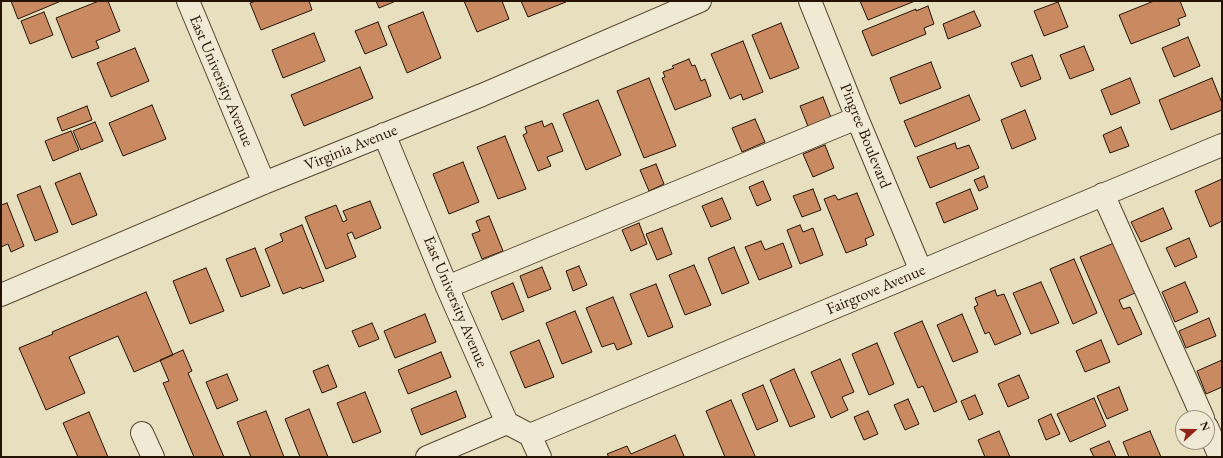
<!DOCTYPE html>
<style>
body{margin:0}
#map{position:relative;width:1223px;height:458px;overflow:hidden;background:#e8dfbe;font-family:"EB Garamond",serif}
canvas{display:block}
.frame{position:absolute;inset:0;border:2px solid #241300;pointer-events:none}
.north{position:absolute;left:1175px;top:410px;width:40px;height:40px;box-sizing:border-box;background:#f0ead5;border:1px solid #9e9480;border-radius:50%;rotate:69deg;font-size:11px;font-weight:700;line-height:16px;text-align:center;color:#241300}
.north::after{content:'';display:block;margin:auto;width:14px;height:18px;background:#8f2418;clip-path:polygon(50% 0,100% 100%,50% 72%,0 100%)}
</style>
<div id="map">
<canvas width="1223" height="458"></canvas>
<div class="frame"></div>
<div class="north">N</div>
</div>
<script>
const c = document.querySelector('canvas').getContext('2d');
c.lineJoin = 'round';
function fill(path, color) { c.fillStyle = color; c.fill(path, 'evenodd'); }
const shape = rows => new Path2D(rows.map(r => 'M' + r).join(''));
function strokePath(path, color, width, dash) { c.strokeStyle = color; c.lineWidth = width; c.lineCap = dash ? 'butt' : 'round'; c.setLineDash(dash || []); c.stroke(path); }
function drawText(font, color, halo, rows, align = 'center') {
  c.font = font + ' "EB Garamond",serif'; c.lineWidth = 3; c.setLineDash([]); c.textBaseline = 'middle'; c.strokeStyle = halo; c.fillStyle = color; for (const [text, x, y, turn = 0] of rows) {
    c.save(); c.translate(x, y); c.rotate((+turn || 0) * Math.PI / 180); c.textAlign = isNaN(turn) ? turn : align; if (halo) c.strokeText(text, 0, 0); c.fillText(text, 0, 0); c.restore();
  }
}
const building = shape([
 [11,1,61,1,18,19,11,1],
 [99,1,108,1,120,31,96,41,99,48,72,58,56,18,99,1],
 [256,1,309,1,312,10,261,30,250,3,256,1],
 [376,1,396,1,379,8,376,1],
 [464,1,502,1,509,19,477,32,464,1],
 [521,1,565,1,566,2,528,17,521,1],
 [860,1,915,1,868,20,860,1],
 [1154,1,1180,1,1186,16,1178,19,1180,25,1131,44,1119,15,1154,1],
 [1058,2,1068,27,1044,36,1034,11,1058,2],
 [928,6,934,24,924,28,926,34,872,56,862,31,916,9,916,11,928,6],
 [974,11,981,26,948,39,943,24,974,11],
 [44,12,53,35,30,44,21,21,44,12],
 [423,12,441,58,407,73,388,26,423,12],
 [378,22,387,45,365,54,355,31,378,22],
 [781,23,799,68,770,79,752,35,781,23],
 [314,33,325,61,283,78,272,50,314,33],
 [1188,37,1200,66,1174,77,1162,48,1188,37],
 [743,41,763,92,743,100,741,94,730,99,711,54,743,41],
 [1084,46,1094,70,1070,79,1060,55,1084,46],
 [135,48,149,81,111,97,97,63,135,48],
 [1032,55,1041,79,1021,87,1011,63,1032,55],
 [689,59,692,66,695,65,701,81,705,79,711,96,675,110,662,78,665,77,663,72,674,68,672,66,689,59],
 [931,62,941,88,900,104,890,78,931,62],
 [360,67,373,98,304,126,291,95,360,67],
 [649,78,676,146,644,158,617,91,649,78],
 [1130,78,1140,103,1111,115,1101,90,1130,78],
 [1212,78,1222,103,1222,110,1171,130,1159,100,1212,78],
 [969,95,980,120,915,147,904,121,969,95],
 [823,97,832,120,809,129,800,106,823,97],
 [598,100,621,155,586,170,563,114,598,100],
 [152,105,166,139,123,156,109,123,152,105],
 [87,106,92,120,62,131,57,118,87,106],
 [1025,110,1036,139,1012,149,1001,120,1025,110],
 [755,119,765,142,742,152,732,128,755,119],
 [542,121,544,127,552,123,563,151,547,157,551,166,538,171,523,135,527,133,525,127,542,121],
 [95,122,103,141,81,150,73,131,95,122],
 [1121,127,1129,146,1110,153,1103,135,1121,127],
 [71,131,79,150,53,161,45,141,71,131],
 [505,136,526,189,498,199,477,147,505,136],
 [955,143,957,149,969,145,979,168,930,188,917,157,955,143],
 [825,145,834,168,813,177,803,154,825,145],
 [463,162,479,202,449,214,433,174,463,162],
 [656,164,664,184,649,191,640,170,656,164],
 [80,173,97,215,72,225,55,183,80,173],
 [984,176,988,187,979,191,974,180,984,176],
 [1222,179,1222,221,1210,227,1195,191,1222,179],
 [763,181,771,200,757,206,749,187,763,181],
 [40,186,58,232,35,241,17,195,40,186],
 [813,189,821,210,802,217,793,196,813,189],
 [970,189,978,209,944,223,936,203,970,189],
 [857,193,874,235,865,239,867,245,846,253,824,199,835,195,838,200,857,193],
 [722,198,731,219,711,227,702,206,722,198],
 [370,201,381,228,355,239,352,232,347,234,356,257,326,269,305,217,336,205,343,222,347,220,343,211,370,201],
 [7,203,24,246,11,252,8,244,1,247,1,205,7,203],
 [1163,208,1172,229,1141,242,1131,222,1163,208],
 [489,216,503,251,482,259,472,234,480,231,476,221,489,216],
 [639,223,647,244,631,251,622,230,639,223],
 [302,225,324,281,302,289,301,287,283,294,265,249,283,241,280,234,302,225],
 [800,225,803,232,813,228,823,255,800,264,787,230,800,225],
 [662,228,672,254,657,260,646,234,662,228],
 [1189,238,1197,257,1175,267,1166,248,1189,238],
 [761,241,765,250,783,243,792,267,759,280,745,247,761,241],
 [1114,243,1135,293,1119,300,1123,309,1130,307,1142,334,1118,345,1080,257,1114,243],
 [734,247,749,283,722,294,708,258,734,247],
 [255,248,270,286,241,297,226,259,255,248],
 [1074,259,1097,313,1073,324,1050,269,1074,259],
 [694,265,711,305,685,315,669,275,694,265],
 [579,266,587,285,573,291,566,271,579,266],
 [542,267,551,289,528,298,520,276,542,267],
 [206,268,224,311,190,324,173,281,206,268],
 [1041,282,1059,323,1031,334,1013,293,1041,282],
 [1185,282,1198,312,1175,322,1162,292,1185,282],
 [513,283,524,311,502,320,491,292,513,283],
 [656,284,673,327,648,337,630,294,656,284],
 [995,290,997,296,1004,294,1021,334,995,345,989,332,985,334,974,307,978,305,975,298,995,290],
 [146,292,173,355,134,372,118,336,69,357,85,393,46,410,19,348,53,334,52,332,146,292],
 [613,297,632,344,617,350,614,343,602,347,586,308,613,297],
 [575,311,592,352,562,364,546,323,575,311],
 [425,314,436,342,395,358,384,331,425,314],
 [962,314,978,352,953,362,937,325,962,314],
 [1209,318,1216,336,1186,348,1179,331,1209,318],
 [922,321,957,402,934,412,923,386,918,388,894,333,922,321],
 [372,323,379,339,359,347,352,331,372,323],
 [539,340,554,377,525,388,510,352,539,340],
 [1101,340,1110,362,1085,372,1076,351,1101,340],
 [877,343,894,384,869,395,852,354,877,343],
 [183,350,192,371,188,373,224,457,194,457,163,383,169,381,160,360,183,350],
 [441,352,451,377,408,394,398,370,441,352],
 [840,359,854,392,842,397,848,410,831,418,811,372,840,359],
 [1222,360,1222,387,1206,394,1197,371,1222,360],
 [328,365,337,387,322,393,313,371,328,365],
 [794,369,815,417,790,427,770,380,794,369],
 [227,374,238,400,217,409,206,382,227,374],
 [1019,375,1029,398,1008,407,998,384,1019,375],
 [763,385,778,421,757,430,742,394,763,385],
 [1119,387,1128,410,1107,419,1097,396,1119,387],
 [456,391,466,417,421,435,411,409,456,391],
 [365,392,381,432,353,443,337,403,365,392],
 [975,395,983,414,969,420,961,401,975,395],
 [1094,398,1106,426,1070,442,1057,414,1094,398],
 [908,399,919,424,905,430,894,405,908,399],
 [731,400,755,456,754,457,725,457,706,411,731,400],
 [309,409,328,457,300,457,285,419,309,409],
 [266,411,284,457,251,457,237,422,266,411],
 [868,411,878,434,864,440,854,417,868,411],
 [89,412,108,457,78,457,63,423,89,412],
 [1051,414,1060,434,1046,440,1038,420,1051,414],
 [999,431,1010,457,985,457,978,440,999,431],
 [1150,431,1161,457,1129,457,1123,442,1150,431],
 [675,435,684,456,680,457,609,457,607,454,627,446,631,454,675,435],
 [1109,441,1116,457,1094,457,1090,449,1109,441]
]);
const minor = shape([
 [188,1,264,183],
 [810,1,857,118,921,271],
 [384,134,447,287,507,423,530,435,540,457],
 [1103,194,1203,418],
 [447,287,857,118],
 [1,295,264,183,482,95,700,1],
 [1207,427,1220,457],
 [142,433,153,457],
 [530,435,1222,145],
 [427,457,507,423]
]);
const streetNames = [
 ["East University Avenue",221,81,67],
 ["Pingree Boulevard",865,136,68],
 ["Virginia Avenue",351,148,-22],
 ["Fairgrove Avenue",876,290,-23],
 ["East University Avenue",455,302,67]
];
fill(building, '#c98a61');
strokePath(building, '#241300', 1);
strokePath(minor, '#554630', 24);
strokePath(minor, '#f0ead5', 22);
drawText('16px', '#241300', '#f0ead5', streetNames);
</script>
